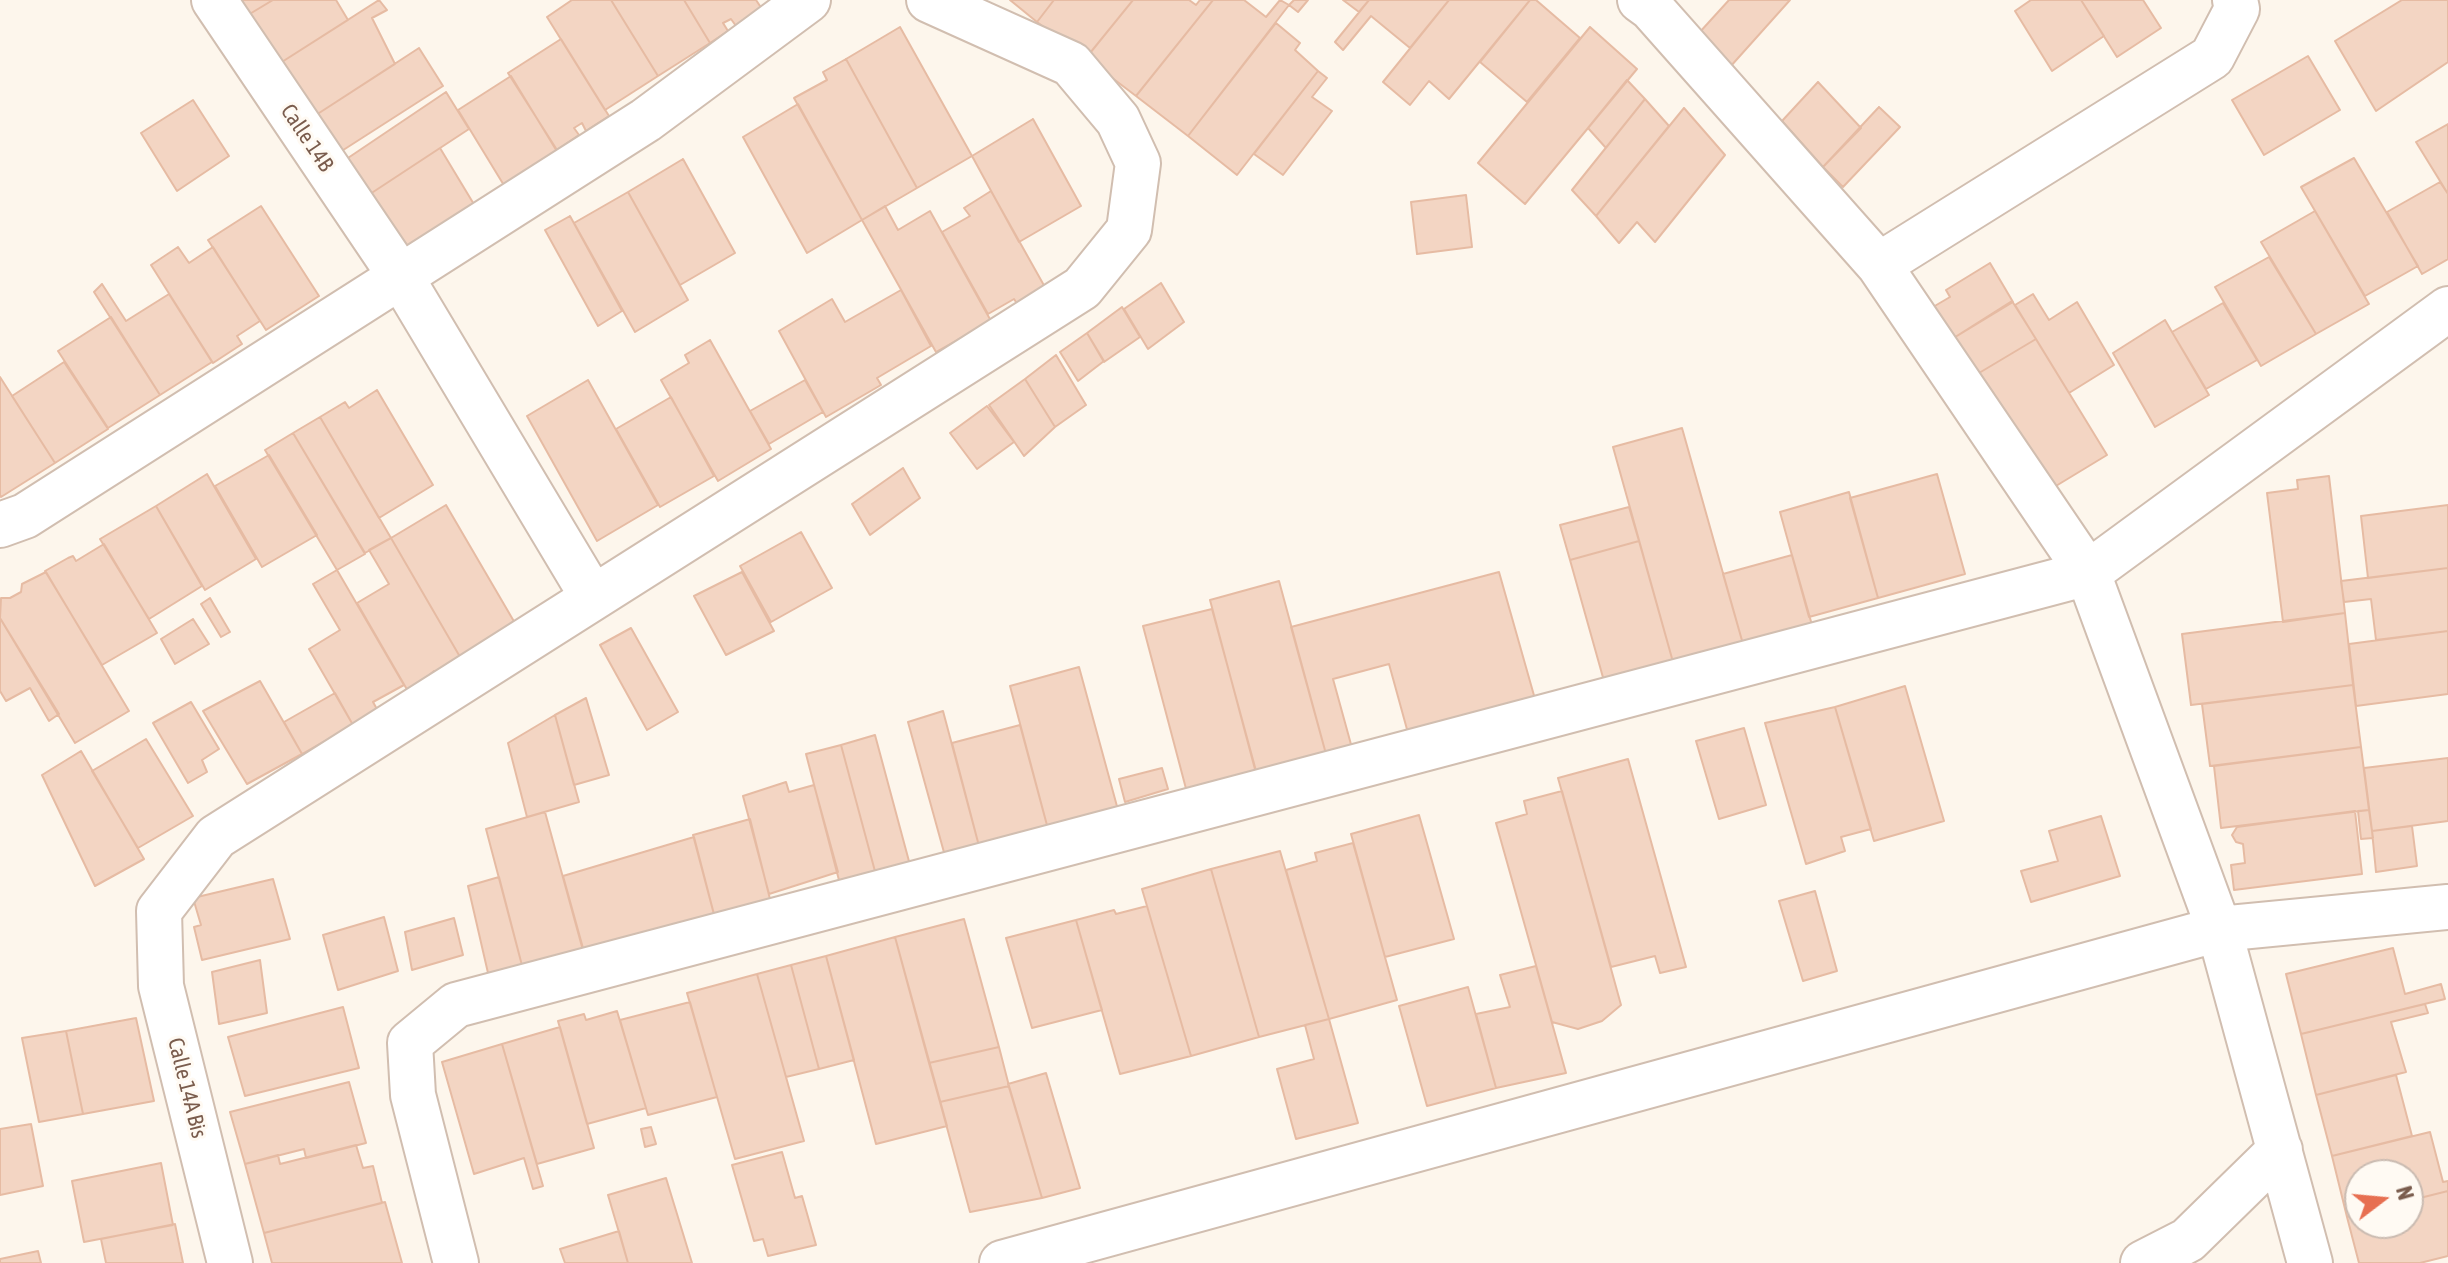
<!DOCTYPE html>
<style>
body{margin:0}
#map{position:relative;width:2448px;height:1263px;overflow:hidden;background:#fdf6ec;font-family:"Asap Condensed",sans-serif}
canvas{display:block}
.north{position:absolute;left:2344px;top:1159px;width:80px;height:80px;box-sizing:border-box;background:#fffaf3;border:2px solid #cabbb1;border-radius:50%;rotate:74deg;font-size:22px;font-weight:700;line-height:32px;text-align:center;color:#7a5c4d}
.north::after{content:'';display:block;margin:auto;width:28px;height:36px;background:#e76f51;clip-path:polygon(50% 0,100% 100%,50% 72%,0 100%)}
</style>
<div id="map">
<canvas width="2448" height="1263"></canvas>
<div class="north">N</div>
</div>
<script>
const c = document.querySelector('canvas').getContext('2d');
c.lineJoin = 'round';
function fill(path, color) { c.fillStyle = color; c.fill(path, 'evenodd'); }
const shape = rows => new Path2D(rows.map(r => 'M' + r).join(''));
function strokePath(path, color, width, dash) { c.strokeStyle = color; c.lineWidth = width; c.lineCap = dash ? 'butt' : 'round'; c.setLineDash(dash || []); c.stroke(path); }
function drawText(font, color, halo, rows, align = 'center') {
  c.font = font + ' "Asap Condensed",sans-serif'; c.lineWidth = 6; c.setLineDash([]); c.textBaseline = 'middle'; c.strokeStyle = halo; c.fillStyle = color; for (const [text, x, y, turn = 0] of rows) {
    c.save(); c.translate(x, y); c.rotate((+turn || 0) * Math.PI / 180); c.textAlign = isNaN(turn) ? turn : align; if (halo) c.strokeText(text, 0, 0); c.fillText(text, 0, 0); c.restore();
  }
}
const building = shape([
 [238,0,273,0,248,15,238,0],
 [273,0,336,0,348,20,274,67,248,15,273,0],
 [379,0,387,10,372,18,395,64,316,115,274,67,379,0],
 [572,0,611,0,658,76,605,110,547,17,572,0],
 [611,0,684,0,710,43,658,76,611,0],
 [684,0,756,0,762,9,736,26,731,19,723,23,728,31,710,43,684,0],
 [1010,0,1054,0,1037,22,1010,0],
 [1054,0,1133,0,1086,58,1037,22,1054,0],
 [1133,0,1189,0,1196,5,1200,0,1213,0,1136,96,1086,58,1133,0],
 [1213,0,1244,0,1266,17,1280,0,1289,5,1188,136,1136,96,1213,0],
 [1294,0,1308,0,1298,12,1289,5,1294,0],
 [1343,0,1369,0,1359,12,1343,0],
 [1369,0,1449,0,1410,48,1371,16,1343,50,1335,42,1369,0],
 [1449,0,1530,0,1449,99,1429,81,1410,105,1383,82,1449,0],
 [1530,0,1536,0,1580,38,1527,102,1480,62,1530,0],
 [1729,0,1790,0,1730,67,1699,33,1729,0],
 [2031,0,2081,0,2104,36,2052,71,2015,11,2031,0],
 [2081,0,2143,0,2161,28,2117,57,2081,0],
 [2402,0,2448,0,2448,62,2376,111,2335,41,2402,0],
 [1276,23,1300,43,1295,50,1318,71,1237,175,1188,136,1276,23],
 [900,27,972,156,917,188,846,59,900,27],
 [1590,27,1637,69,1525,204,1478,163,1590,27],
 [561,39,609,116,586,131,582,123,574,128,579,135,557,150,508,73,561,39],
 [419,48,443,86,337,154,316,115,419,48],
 [2308,56,2340,110,2264,155,2232,100,2308,56],
 [846,59,917,188,862,220,794,98,827,80,823,72,846,59],
 [1318,71,1327,78,1312,97,1332,111,1283,175,1254,154,1318,71],
 [511,76,558,153,505,187,458,110,511,76],
 [1627,80,1645,99,1606,148,1588,128,1627,80],
 [1818,82,1861,128,1823,167,1782,121,1818,82],
 [446,92,469,129,364,198,342,162,446,92],
 [1645,99,1669,126,1596,216,1572,190,1645,99],
 [193,100,229,156,177,191,141,133,193,100],
 [798,104,862,220,807,253,743,137,798,104],
 [1879,107,1900,127,1843,187,1823,167,1879,107],
 [1684,108,1725,155,1655,242,1637,222,1619,243,1596,216,1684,108],
 [1033,119,1081,206,1019,242,972,156,1033,119],
 [2448,124,2448,194,2416,142,2448,124],
 [440,148,475,206,400,255,364,198,440,148],
 [2354,158,2418,266,2365,296,2301,187,2354,158],
 [683,159,735,253,680,285,628,192,683,159],
 [2440,182,2448,194,2448,259,2422,274,2387,212,2440,182],
 [991,191,1046,289,1018,305,1014,299,988,314,942,232,970,216,964,208,991,191],
 [628,192,688,300,635,332,574,223,628,192],
 [1466,195,1472,247,1417,254,1411,202,1466,195],
 [261,206,319,296,266,330,208,240,261,206],
 [885,206,898,230,930,211,991,321,936,352,862,220,885,206],
 [2315,211,2369,304,2316,334,2261,242,2315,211],
 [570,216,622,311,598,326,545,230,570,216],
 [178,247,189,263,213,247,260,321,237,336,242,344,213,363,151,265,178,247],
 [2269,257,2316,334,2261,366,2215,287,2269,257],
 [1990,263,2013,302,1952,339,1933,307,1950,297,1946,290,1990,263],
 [1161,283,1184,322,1148,349,1124,309,1161,283],
 [102,284,126,321,169,294,212,362,160,395,94,292,102,284],
 [901,290,931,346,877,378,881,385,826,417,779,331,832,299,845,322,901,290],
 [2033,294,2049,320,2077,302,2114,365,2069,393,2015,305,2033,294],
 [2012,301,2036,339,1974,376,1952,339,2012,301],
 [2223,303,2257,360,2206,389,2172,332,2223,303],
 [1122,307,1140,337,1104,362,1087,333,1122,307],
 [111,317,160,395,108,428,58,351,111,317],
 [2165,320,2209,395,2155,427,2113,353,2165,320],
 [1087,333,1104,361,1078,381,1060,352,1087,333],
 [2036,339,2107,455,2046,492,1974,376,2036,339],
 [710,340,771,449,718,481,661,380,689,363,685,355,710,340],
 [1056,355,1086,405,1055,427,1025,379,1056,355],
 [64,362,108,429,55,463,12,396,64,362],
 [0,377,55,463,1,497,0,495,0,377],
 [1025,379,1055,427,1024,456,989,405,1025,379],
 [588,380,658,505,597,541,527,416,588,380],
 [805,380,823,412,769,444,750,411,805,380],
 [377,390,433,485,379,518,320,417,345,402,349,408,377,390],
 [671,397,714,476,660,507,616,429,671,397],
 [987,406,1014,442,977,469,950,433,987,406],
 [320,417,391,538,365,553,293,433,320,417],
 [1682,428,1743,644,1673,662,1613,447,1682,428],
 [293,433,365,554,337,570,265,450,293,433],
 [269,455,317,535,262,567,215,486,269,455],
 [903,468,920,498,870,535,852,504,903,468],
 [207,474,256,559,205,590,156,506,207,474],
 [1937,474,1965,574,1878,598,1850,498,1937,474],
 [2329,476,2345,613,2283,622,2267,493,2298,489,2297,480,2329,476],
 [1849,492,1878,598,1809,617,1780,512,1849,492],
 [446,505,519,630,463,662,391,538,446,505],
 [2448,505,2448,568,2368,578,2361,516,2448,505],
 [156,506,202,586,149,619,100,539,156,506],
 [1629,507,1639,541,1570,560,1560,525,1629,507],
 [801,532,832,588,771,622,740,566,801,532],
 [391,538,463,662,437,673,434,671,409,693,357,603,389,584,369,550,391,538],
 [1639,541,1673,662,1604,681,1570,560,1639,541],
 [104,544,157,633,102,665,45,571,68,558,73,556,76,561,104,544],
 [1792,555,1812,625,1743,644,1723,574,1792,555],
 [2448,568,2448,631,2376,640,2371,599,2344,602,2341,581,2448,568],
 [337,570,404,685,373,702,378,711,353,725,309,649,340,630,313,584,337,570],
 [46,572,129,711,75,743,0,618,1,598,10,598,21,592,22,584,46,572],
 [742,572,774,631,726,655,694,596,742,572],
 [1499,572,1535,699,1408,733,1389,664,1333,679,1352,748,1326,754,1291,627,1499,572],
 [1279,581,1326,754,1256,773,1210,600,1279,581],
 [210,598,230,632,221,637,201,604,210,598],
 [1212,609,1259,782,1189,800,1143,626,1212,609],
 [2345,613,2353,685,2191,705,2182,634,2345,613],
 [0,618,59,714,49,721,30,688,6,701,0,691,0,618],
 [193,619,209,644,175,664,161,639,193,619],
 [631,628,678,712,647,730,600,645,631,628],
 [2448,631,2448,694,2356,706,2349,644,2448,631],
 [1079,667,1118,810,1048,829,1010,686,1079,667],
 [260,681,302,754,247,784,203,711,260,681],
 [2353,685,2361,747,2210,766,2202,704,2353,685],
 [1905,686,1944,821,1874,841,1835,707,1905,686],
 [335,693,353,725,302,754,284,722,335,693],
 [586,698,609,775,574,785,555,715,586,698],
 [191,702,219,749,202,760,207,772,188,783,153,723,191,702],
 [1835,707,1871,829,1841,837,1845,851,1806,864,1765,723,1835,707],
 [943,711,979,846,945,856,908,722,943,711],
 [555,715,579,802,527,817,508,743,555,715],
 [1020,725,1048,829,979,846,952,743,1020,725],
 [1744,728,1766,805,1719,819,1696,741,1744,728],
 [875,735,910,865,876,875,841,745,875,735],
 [146,739,193,816,138,848,92,771,146,739],
 [841,745,876,875,840,884,806,754,841,745],
 [2361,747,2369,810,2221,828,2214,766,2361,747],
 [81,751,144,859,95,886,42,775,81,751],
 [2448,758,2448,821,2372,831,2364,768,2448,758],
 [1628,759,1686,967,1660,973,1655,956,1611,967,1558,778,1628,759],
 [1162,768,1168,789,1125,802,1119,779,1162,768],
 [786,782,789,792,814,785,838,872,769,894,743,796,786,782],
 [1562,791,1621,1005,1602,1021,1578,1029,1552,1022,1496,823,1527,814,1524,801,1562,791],
 [2369,810,2373,838,2361,839,2358,811,2369,810],
 [2355,811,2362,874,2234,890,2231,865,2245,863,2243,844,2236,842,2232,835,2237,827,2355,811],
 [545,812,584,954,524,973,486,829,545,812],
 [1419,815,1454,939,1385,957,1351,834,1419,815],
 [2101,816,2120,876,2031,902,2021,871,2058,861,2049,831,2101,816],
 [750,819,770,899,716,922,693,835,750,819],
 [2412,826,2417,866,2376,872,2372,831,2412,826],
 [694,837,716,922,586,959,563,876,694,837],
 [1353,843,1397,1000,1329,1019,1286,870,1317,861,1315,853,1353,843],
 [1280,851,1329,1019,1259,1037,1211,869,1280,851],
 [1211,869,1259,1037,1191,1056,1142,889,1211,869],
 [499,877,525,977,491,986,468,886,499,877],
 [273,879,290,939,202,960,194,927,201,925,193,898,273,879],
 [1815,891,1837,971,1803,981,1779,901,1815,891],
 [1147,906,1191,1056,1120,1074,1076,920,1114,910,1116,914,1147,906],
 [384,917,398,971,338,990,323,935,384,917],
 [454,918,463,955,412,970,405,932,454,918],
 [964,919,999,1047,929,1063,895,937,964,919],
 [1076,920,1102,1010,1032,1028,1006,938,1076,920],
 [895,937,947,1126,876,1144,826,956,895,937],
 [2393,948,2405,994,2441,984,2445,999,2301,1034,2286,974,2393,948],
 [826,956,854,1060,819,1069,791,965,826,956],
 [260,960,267,1013,219,1024,212,972,260,960],
 [791,965,819,1069,786,1077,757,974,791,965],
 [1536,966,1566,1073,1496,1088,1476,1014,1510,1007,1500,975,1536,966],
 [757,974,804,1141,735,1159,687,993,757,974],
 [1468,987,1496,1088,1427,1106,1399,1006,1468,987],
 [690,1002,717,1097,648,1115,620,1020,690,1002],
 [2425,1004,2428,1013,2391,1022,2406,1072,2316,1095,2301,1034,2425,1004],
 [343,1007,359,1068,245,1096,228,1037,343,1007],
 [617,1011,646,1108,587,1124,558,1021,584,1014,586,1020,617,1011],
 [136,1018,154,1101,83,1114,66,1031,136,1018],
 [1329,1019,1358,1123,1296,1139,1277,1069,1314,1059,1305,1025,1329,1019],
 [560,1027,594,1148,537,1164,502,1044,560,1027],
 [66,1031,83,1114,39,1122,22,1038,66,1031],
 [502,1044,543,1186,533,1189,524,1158,474,1174,442,1062,502,1044],
 [999,1047,1009,1086,940,1102,929,1063,999,1047],
 [1046,1073,1080,1188,1042,1198,1008,1084,1046,1073],
 [2396,1075,2412,1136,2332,1156,2316,1095,2396,1075],
 [349,1082,366,1143,306,1158,304,1149,245,1164,230,1112,349,1082],
 [1009,1086,1042,1198,970,1212,940,1102,1009,1086],
 [31,1124,43,1186,0,1195,0,1129,31,1124],
 [651,1127,656,1144,645,1147,641,1129,651,1127],
 [2430,1132,2443,1182,2448,1181,2448,1191,2408,1201,2408,1175,2360,1175,2360,1214,2347,1217,2332,1156,2430,1132],
 [356,1145,363,1168,373,1166,382,1203,264,1233,245,1164,278,1155,280,1164,356,1145],
 [782,1152,795,1198,802,1196,816,1245,768,1256,763,1239,754,1241,732,1165,782,1152],
 [161,1163,173,1225,84,1242,72,1181,161,1163],
 [666,1178,692,1263,628,1263,608,1195,666,1178],
 [2448,1191,2448,1256,2420,1263,2359,1263,2347,1217,2360,1214,2360,1223,2408,1223,2408,1201,2448,1191],
 [385,1202,402,1263,272,1263,264,1233,385,1202],
 [175,1224,183,1263,106,1263,101,1239,175,1224],
 [619,1231,628,1263,565,1263,560,1249,619,1231],
 [38,1251,41,1263,0,1263,0,1259,38,1251]
]);
const street = shape([
 [214,0,401,277,592,596],
 [1640,0,1651,8,1879,265,2088,573,2219,929,2310,1263],
 [1879,265,2212,57,2237,9,2235,0],
 [0,525,25,516,646,120,808,0],
 [230,1263,161,986,159,911,216,837,1082,288,1129,230,1138,163,1118,120,1071,64,929,0],
 [456,1263,413,1095,410,1043,456,1005,2088,573,2448,309],
 [1002,1263,2219,929,2448,907],
 [2143,1263,2188,1240,2280,1150]
]);
const streetNames = [
 ["Calle 14B",307,138,56],
 ["Calle 14A Bis",187,1088,76]
];
fill(building, '#f3d5c3');
strokePath(building, '#e6bba3', 2);
strokePath(street, '#d1beb0', 48);
strokePath(street, '#fff', 44);
drawText('22px', '#7a5c4d', '#fffaf3', streetNames);
</script>
